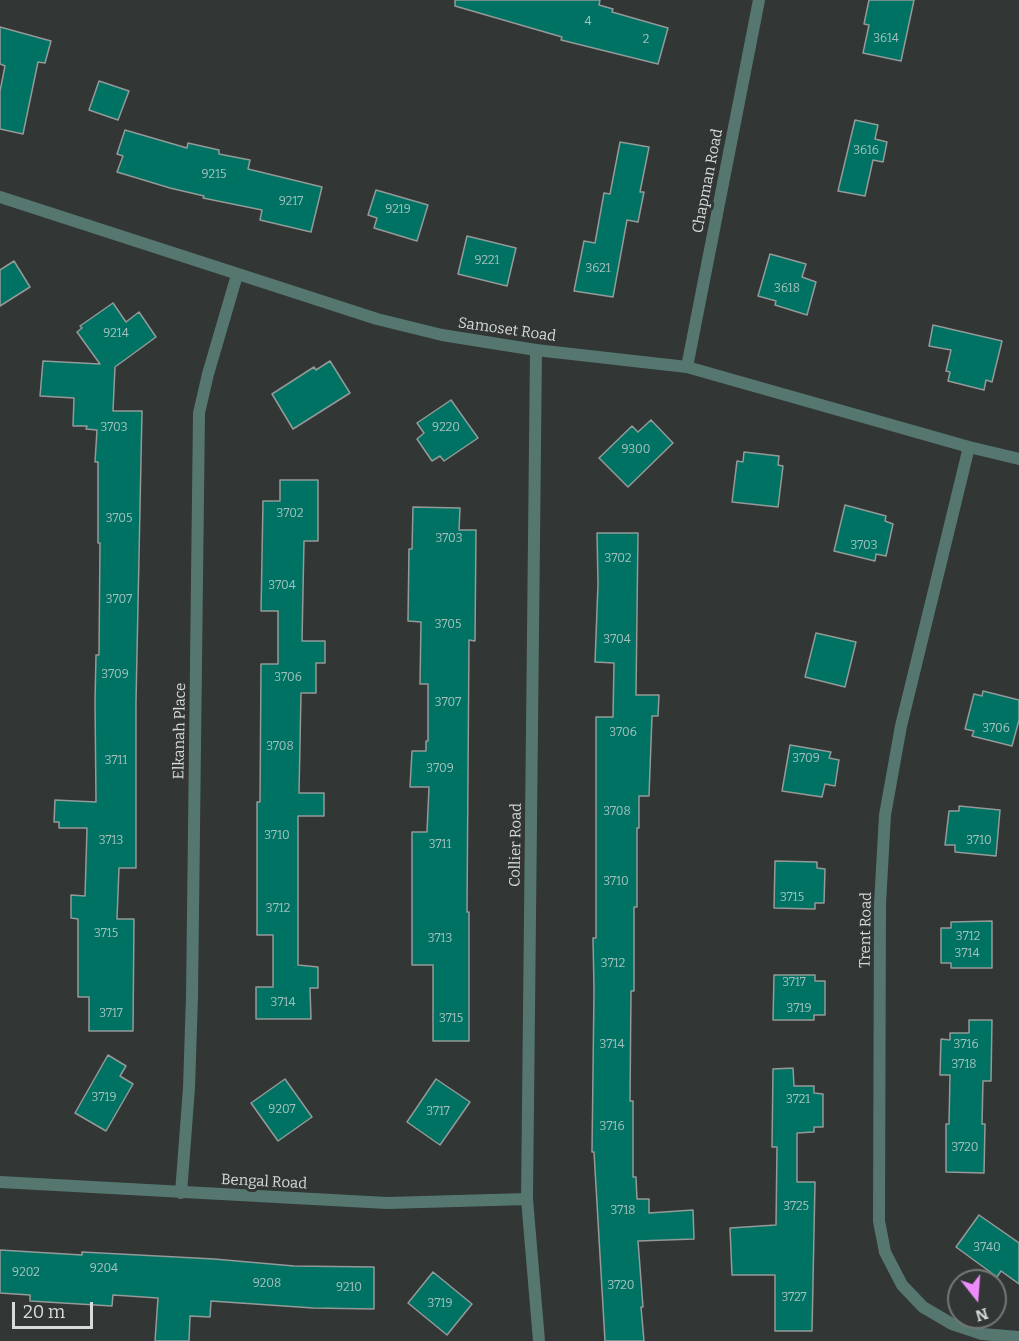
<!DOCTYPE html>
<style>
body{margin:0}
#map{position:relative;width:1019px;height:1341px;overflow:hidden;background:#323635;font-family:Bitter,serif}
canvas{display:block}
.north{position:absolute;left:947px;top:1269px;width:60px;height:60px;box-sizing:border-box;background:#323635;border:2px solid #747877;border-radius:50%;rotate:163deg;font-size:16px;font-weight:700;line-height:24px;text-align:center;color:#d8dbdb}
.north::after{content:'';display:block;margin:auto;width:21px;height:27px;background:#ed8cfa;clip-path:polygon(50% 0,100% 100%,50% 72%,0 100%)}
.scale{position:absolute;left:12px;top:1302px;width:81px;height:27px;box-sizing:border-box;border:3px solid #d8dbdb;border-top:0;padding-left:8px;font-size:18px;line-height:21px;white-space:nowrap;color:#d8dbdb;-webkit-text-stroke:4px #323635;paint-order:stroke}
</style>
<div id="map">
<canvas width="1019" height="1341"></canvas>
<div class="north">N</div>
<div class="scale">20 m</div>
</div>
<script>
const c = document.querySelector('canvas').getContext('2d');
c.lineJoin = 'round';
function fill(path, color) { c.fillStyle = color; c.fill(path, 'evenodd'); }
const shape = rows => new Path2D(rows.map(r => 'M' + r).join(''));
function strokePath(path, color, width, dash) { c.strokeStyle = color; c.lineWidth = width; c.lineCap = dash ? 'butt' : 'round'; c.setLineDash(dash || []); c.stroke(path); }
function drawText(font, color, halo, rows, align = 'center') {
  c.font = font + ' Bitter,serif'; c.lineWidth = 6; c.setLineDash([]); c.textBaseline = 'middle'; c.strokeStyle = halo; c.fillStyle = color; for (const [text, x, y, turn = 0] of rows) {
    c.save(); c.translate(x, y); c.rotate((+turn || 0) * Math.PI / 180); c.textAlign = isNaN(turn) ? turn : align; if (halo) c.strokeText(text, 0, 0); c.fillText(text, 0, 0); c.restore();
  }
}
const building = shape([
 [455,0,600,0,599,5,613,9,612,12,668,28,658,64,561,40,562,37,455,6,455,0],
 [869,0,914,0,901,61,863,53,869,25,864,24,869,0],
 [0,27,51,41,45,63,38,62,23,134,0,129,0,91,5,66,0,64,0,27],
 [99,81,129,91,118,120,89,110,99,81],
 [855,120,878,125,875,139,887,142,883,162,873,160,865,196,838,191,855,120],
 [125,130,187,148,188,143,219,150,219,154,250,160,248,169,322,187,311,232,260,220,262,210,203,198,204,196,170,188,117,172,123,156,117,154,125,130],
 [620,142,649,147,640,192,644,192,638,222,627,220,613,297,574,291,584,241,595,243,604,193,610,194,620,142],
 [376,190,428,205,417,241,374,228,377,218,368,215,376,190],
 [467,236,516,248,507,286,458,274,467,236],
 [770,254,806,264,802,277,816,282,807,315,775,305,776,301,758,296,770,254],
 [14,261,30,287,0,306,0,270,14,261],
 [113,303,126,322,139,312,156,337,115,367,113,411,142,411,136,702,136,868,119,868,117,919,134,919,133,1031,89,1031,89,997,78,997,78,919,71,918,71,895,85,896,87,828,59,828,59,822,54,822,55,800,96,802,95,701,96,655,99,655,100,543,98,543,98,462,95,462,97,430,86,429,87,426,73,426,74,398,40,396,43,361,100,364,77,332,82,328,80,326,113,303],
 [933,325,1002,341,992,382,986,380,984,390,948,381,950,372,946,371,951,350,929,346,933,325],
 [330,361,350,393,293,429,272,394,314,367,316,370,330,361],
 [451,400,478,438,444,461,440,456,432,461,417,439,424,433,417,423,451,400],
 [651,420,673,443,628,487,599,458,632,426,638,432,651,420],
 [744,452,779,456,778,465,783,466,778,507,732,502,737,461,743,462,744,452],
 [280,480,318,480,318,541,304,541,302,641,325,641,325,663,316,663,316,693,301,693,299,793,324,793,324,816,298,816,298,965,318,967,318,988,310,988,311,1019,256,1019,256,987,273,987,273,935,257,935,257,802,260,802,261,664,278,664,278,611,261,611,263,501,280,501,280,480],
 [845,505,886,516,885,521,893,524,886,556,876,554,875,561,834,551,845,505],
 [413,507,460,508,459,530,476,530,475,641,469,640,467,912,469,912,469,1041,433,1041,433,965,412,965,412,832,427,832,429,787,410,787,412,751,426,751,426,741,428,741,428,684,420,684,421,622,408,621,409,549,412,549,413,507],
 [597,533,638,533,636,695,659,695,658,716,652,716,649,796,639,796,639,828,637,828,637,907,634,907,634,991,631,991,630,1101,633,1101,633,1177,636,1177,637,1199,649,1199,649,1213,693,1210,694,1239,638,1241,643,1307,641,1307,644,1341,605,1341,594,1152,592,1152,594,990,593,938,596,938,596,717,613,717,614,663,595,662,598,584,597,533],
 [816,633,856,642,845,687,805,677,816,633],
 [983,691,1019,700,1019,720,1012,746,972,736,974,731,965,729,974,694,982,696,983,691],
 [790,745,831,752,829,758,839,760,835,786,825,784,822,797,782,791,790,745],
 [959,806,1000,810,996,856,955,852,955,845,945,845,949,811,959,811,959,806],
 [775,861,817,862,817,868,825,869,824,903,815,903,815,909,774,908,775,861],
 [992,921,992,968,951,968,951,963,941,963,941,928,951,928,951,922,992,921],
 [774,975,815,975,815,981,825,981,825,1015,814,1015,814,1020,773,1020,774,975],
 [969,1020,992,1020,991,1081,983,1081,982,1124,985,1124,984,1173,946,1172,946,1124,949,1124,950,1075,940,1075,941,1039,950,1040,950,1033,969,1033,969,1020],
 [108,1055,126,1066,120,1076,133,1084,106,1131,75,1113,108,1055],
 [793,1068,794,1086,814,1086,814,1093,823,1094,823,1127,814,1127,814,1132,797,1133,797,1182,815,1182,812,1331,775,1331,775,1275,732,1275,730,1228,776,1225,777,1147,772,1147,773,1069,793,1068],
 [285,1079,312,1117,278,1141,251,1103,285,1079],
 [436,1079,470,1102,440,1145,407,1122,436,1079],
 [979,1215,1019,1243,1019,1284,1001,1271,997,1277,956,1247,979,1215],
 [0,1250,82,1255,82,1252,214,1259,294,1266,374,1267,374,1309,313,1308,211,1301,210,1317,190,1316,189,1341,155,1341,158,1298,113,1295,112,1306,30,1301,30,1295,0,1293,0,1250],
 [433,1272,472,1304,447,1335,408,1303,433,1272]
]);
const street = shape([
 [0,197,377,319,442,335,536,350,687,367,969,447,1019,459],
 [536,350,527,1199,539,1341],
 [687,367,759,0],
 [969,447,901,726,885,815,880,904,879,1221,885,1252,902,1285,923,1307,952,1324,982,1334,1019,1337],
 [0,1182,387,1203,527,1199],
 [181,1193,189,1088,192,996,199,413,208,374,237,275]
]);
const numberNames = [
 ["4",588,22],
 ["3614",886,39],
 ["2",646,40],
 ["3616",866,151],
 ["9215",214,175],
 ["9217",291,202],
 ["9219",398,210],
 ["9221",487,261],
 ["3621",598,269],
 ["3618",787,289],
 ["9214",116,334],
 ["3703",114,428],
 ["9220",446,428],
 ["9300",636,450],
 ["3702",290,514],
 ["3705",119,519],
 ["3703",449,539],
 ["3703",864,546],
 ["3702",618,559],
 ["3704",282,586],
 ["3707",119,600],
 ["3705",448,625],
 ["3704",617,640],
 ["3709",115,675],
 ["3706",288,678],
 ["3707",448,703],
 ["3706",996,729],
 ["3706",623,733],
 ["3708",280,747],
 ["3709",806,759],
 ["3711",116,761],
 ["3709",440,769],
 ["3708",617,812],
 ["3710",277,836],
 ["3713",111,841],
 ["3710",979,841],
 ["3711",440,845],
 ["3710",616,882],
 ["3715",792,898],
 ["3712",278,909],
 ["3715",106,934],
 ["3712",968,937],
 ["3713",440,939],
 ["3714",967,954],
 ["3712",613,964],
 ["3717",794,983],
 ["3714",283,1003],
 ["3719",799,1009],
 ["3717",111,1014],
 ["3715",451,1019],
 ["3714",612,1045],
 ["3716",966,1045],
 ["3718",964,1065],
 ["3719",104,1098],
 ["3721",798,1100],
 ["9207",282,1110],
 ["3717",438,1112],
 ["3716",612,1127],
 ["3720",965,1148],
 ["3725",796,1207],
 ["3718",623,1211],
 ["3740",987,1248],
 ["9204",104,1269],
 ["9202",26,1273],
 ["9208",267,1284],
 ["3720",621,1286],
 ["9210",349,1288],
 ["3727",794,1298],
 ["3719",440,1304]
];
const streetNames = [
 ["Chapman Road",708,181,-79],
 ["Samoset Road",507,330,8],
 ["Elkanah Place",180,731,-89],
 ["Collier Road",516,845,-89],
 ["Trent Road",866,930,-89],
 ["Bengal Road",264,1182,3]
];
fill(building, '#007264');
strokePath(building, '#949a98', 1.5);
strokePath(street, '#557770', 12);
drawText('12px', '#a2c1bd', null, numberNames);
drawText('15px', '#d8dbdb', '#323635', streetNames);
</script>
